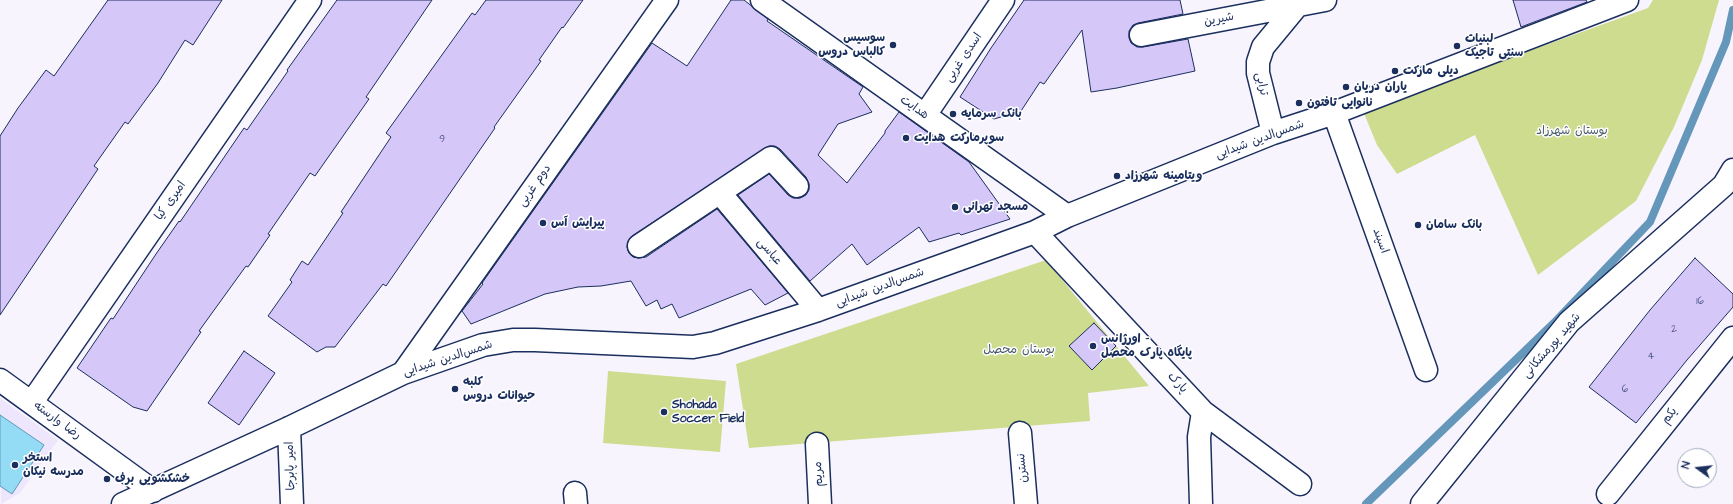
<!DOCTYPE html>
<meta charset="utf-8">
<style>
body{margin:0}
#map{position:relative;width:1733px;height:504px;overflow:hidden;background:#f7f4fe;font-family:"Architects Daughter",sans-serif}
canvas{display:block}
.north{position:absolute;left:1677px;top:448px;width:40px;height:40px;box-sizing:border-box;background:#fff;border:1px solid #a4acbf;border-radius:50%;rotate:285deg;font-size:11px;font-weight:700;line-height:16px;text-align:center;color:#1b2f5e}
.north::after{content:'';display:block;margin:auto;width:14px;height:18px;background:#1b2f5e;clip-path:polygon(50% 0,100% 100%,50% 72%,0 100%)}
</style>
<div id="map">
<canvas width="1733" height="504"></canvas>
<div class="north">N</div>
</div>
<script>
const c = document.querySelector('canvas').getContext('2d');
c.lineJoin = 'round';
function fill(path, color) { c.fillStyle = color; c.fill(path, 'evenodd'); }
const shape = rows => new Path2D(rows.map(r => 'M' + r).join(''));
function strokePath(path, color, width, dash) { c.strokeStyle = color; c.lineWidth = width; c.lineCap = dash ? 'butt' : 'round'; c.setLineDash(dash || []); c.stroke(path); }
function drawText(font, color, halo, rows, align = 'center') {
  c.font = font + ' "Architects Daughter","Playpen Sans Arabic",sans-serif'; c.lineWidth = 3; c.setLineDash([]); c.textBaseline = 'middle'; c.strokeStyle = halo; c.fillStyle = color; for (const [text, x, y, turn = 0] of rows) {
    c.save(); c.translate(x, y); c.rotate((+turn || 0) * Math.PI / 180); c.textAlign = isNaN(turn) ? turn : align; if (halo) c.strokeText(text, 0, 0); c.fillText(text, 0, 0); c.restore();
  }
}
const built = shape([
 [0,398,58,440,20,493,1,504]
]);
const green = shape([
 [1653,0,1719,0,1702,60,1674,127,1636,201,1538,275,1475,135,1397,174,1377,145,1363,111,1648,8],
 [1046,260,1149,386,1088,393,1090,421,749,448,736,364],
 [608,371,726,381,720,452,603,443]
]);
const water = shape([
 [0,415,44,445,12,494,0,486,0,415]
]);
const stream = shape([
 [1366,504,1554,323,1650,222,1726,42,1733,10]
]);
const building = shape([
 [108,0,222,0,193,45,185,40,158,83,128,124,125,122,94,166,98,169,0,315,0,136,18,108,46,70,54,76,108,0],
 [337,0,432,0,366,97,369,99,315,176,310,173,268,234,270,235,248,267,246,266,199,331,201,332,147,411,133,407,77,368,111,318,113,319,156,254,179,221,180,222,244,128,247,130,288,71,287,70,337,0],
 [486,0,583,0,563,28,562,27,539,60,541,61,494,127,495,128,386,286,383,284,335,347,326,347,317,352,268,316,292,282,290,280,302,261,308,265,343,213,341,212,391,137,386,133,472,13,475,15,486,0],
 [731,0,744,0,768,19,767,21,863,87,859,94,872,112,838,124,818,155,847,183,885,133,885,131,899,112,969,162,1010,219,961,235,959,233,929,242,919,227,867,265,852,244,810,281,738,195,769,174,788,195,793,198,800,198,806,195,809,190,809,184,806,177,780,149,775,146,769,146,632,236,628,241,627,247,629,253,633,257,639,258,646,257,717,209,788,293,765,305,751,289,679,318,672,304,661,309,657,300,646,306,631,281,601,286,578,287,545,294,471,324,462,311,483,284,482,283,652,43,687,66,731,0],
 [1024,0,1180,0,1183,14,1138,23,1133,25,1129,31,1129,38,1131,43,1137,47,1143,47,1188,39,1195,71,1117,88,1091,92,1082,30,1044,84,1040,82,1021,111,994,119,960,97,991,48,1024,0],
 [1513,0,1586,0,1587,2,1521,27,1513,0],
 [1695,258,1733,294,1733,307,1687,360,1636,423,1589,387,1650,310,1695,258],
 [1094,323,1116,346,1092,370,1069,346,1094,323],
 [244,351,275,373,239,425,208,403,244,351]
]);
const minor = shape([
 [762,0,1067,216],
 [1141,35,1325,0],
 [1334,113,1426,370],
 [925,115,1003,0],
 [1273,133,1258,73,1258,62,1263,47,1301,1],
 [720,193,818,310],
 [1035,232,1203,412,1300,484],
 [639,246,771,158,797,186],
 [403,373,667,0],
 [0,380,153,491],
 [32,402,310,0],
 [289,428,292,504],
 [1020,433,1026,504],
 [817,444,820,504],
 [575,493,576,504],
 [1608,494,1733,338],
 [123,504,289,428,403,373,483,345,513,340,535,340,693,347,715,343,818,310,1035,232,1067,216,1273,133,1334,113,1627,0],
 [1201,504,1199,437,1203,412],
 [1422,504,1569,322,1724,185,1733,170]
]);
const markers = [
 [893,45,4,"#1b2f5e"],
 [1457,46,4,"#1b2f5e"],
 [1395,71,4,"#1b2f5e"],
 [1346,87,4,"#1b2f5e"],
 [1299,103,4,"#1b2f5e"],
 [953,114,4,"#1b2f5e"],
 [906,138,4,"#1b2f5e"],
 [1117,176,4,"#1b2f5e"],
 [955,207,4,"#1b2f5e"],
 [543,223,4,"#1b2f5e"],
 [1418,225,4,"#1b2f5e"],
 [1093,346,4,"#1b2f5e"],
 [455,389,4,"#1b2f5e"],
 [664,412,4,"#1b2f5e"],
 [15,465,4,"#1b2f5e"],
 [107,479,4,"#1b2f5e"]
];
const numberNames = [
 ["9",442,140],
 ["16",1700,302],
 ["2",1674,330],
 ["4",1651,357],
 ["6",1625,390]
];
const streetNames = [
 ["شیرین",1219,20,-11],
 ["اسدی غربی",964,58,-56],
 ["ترابی",1261,84,78],
 ["هدایت",914,108,35],
 ["شمس‌الدین شیدایی",1260,140,-20],
 ["دوم غربی",535,186,-55],
 ["امیری کیا",171,201,-55],
 ["اسپند",1380,241,70],
 ["عباسی",769,252,50],
 ["شمس‌الدین شیدایی",880,288,-20],
 ["شهید پورمشکانی",1552,346,-49],
 ["شمس‌الدین شیدایی",448,359,-18],
 ["پارک",1177,383,47],
 ["یکم",1670,416,-51],
 ["رضا وارسته",57,421,36],
 ["امیر پابرجا",291,466,-92],
 ["نسترن",1023,468,-95],
 ["مریم",819,474,-93]
];
const poiNames = [
 ["سوسیس",885,38,"right"],
 ["کالباس دروس",885,52,"right"],
 ["لبنیات",1465,39],
 ["سنتی تاجیک",1465,53],
 ["دیلی مارکت",1403,71],
 ["یاران دریان",1354,87],
 ["نانوایی تافتون",1307,103],
 ["بانک سرمایه",961,114],
 ["سوپرمارکت هدایت",914,138],
 ["ویتامینه شهرزاد",1125,176],
 ["مسجد تهرانی",963,207],
 ["پیرایش آس",551,223],
 ["بانک سامان",1426,225],
 ["اورژانس -",1101,339],
 ["پایگاه پارک محصل",1101,353],
 ["کلبه",463,382],
 ["حیوانات دروس",463,396],
 ["Shohada",672,405],
 ["Soccer Field",672,419],
 ["استخر",23,458],
 ["مدرسه نیکان",23,472],
 ["خشکشویی برف",115,479]
];
const parkNames = [
 ["بوستان شهرزاد",1572,131],
 ["بوستان محصل",1019,350]
];
fill(built, '#ede6fc');
fill(green, '#cedc90');
fill(water, '#94dcf6');
strokePath(water, '#6497b9', 1);
strokePath(stream, '#6497b9', 8);
fill(building, '#d6c7f9');
strokePath(building, '#1b2f5e', 1);
strokePath(minor, '#1b2f5e', 25);
strokePath(minor, '#fff', 22);
for (const [x, y, r, color] of markers) { const dot = new Path2D(); dot.arc(x, y, r, 0, 2 * Math.PI); c.fillStyle = color; c.fill(dot); strokePath(dot, '#fff', 1.5); }
drawText('10px', '#4a5585', null, numberNames);
drawText('12px', '#1b2f5e', '#fff', streetNames);
drawText('bold 12px', '#1b2f5e', '#fff', poiNames, 'left');
drawText('12px', '#485a6a', '#fff', parkNames);
</script>
